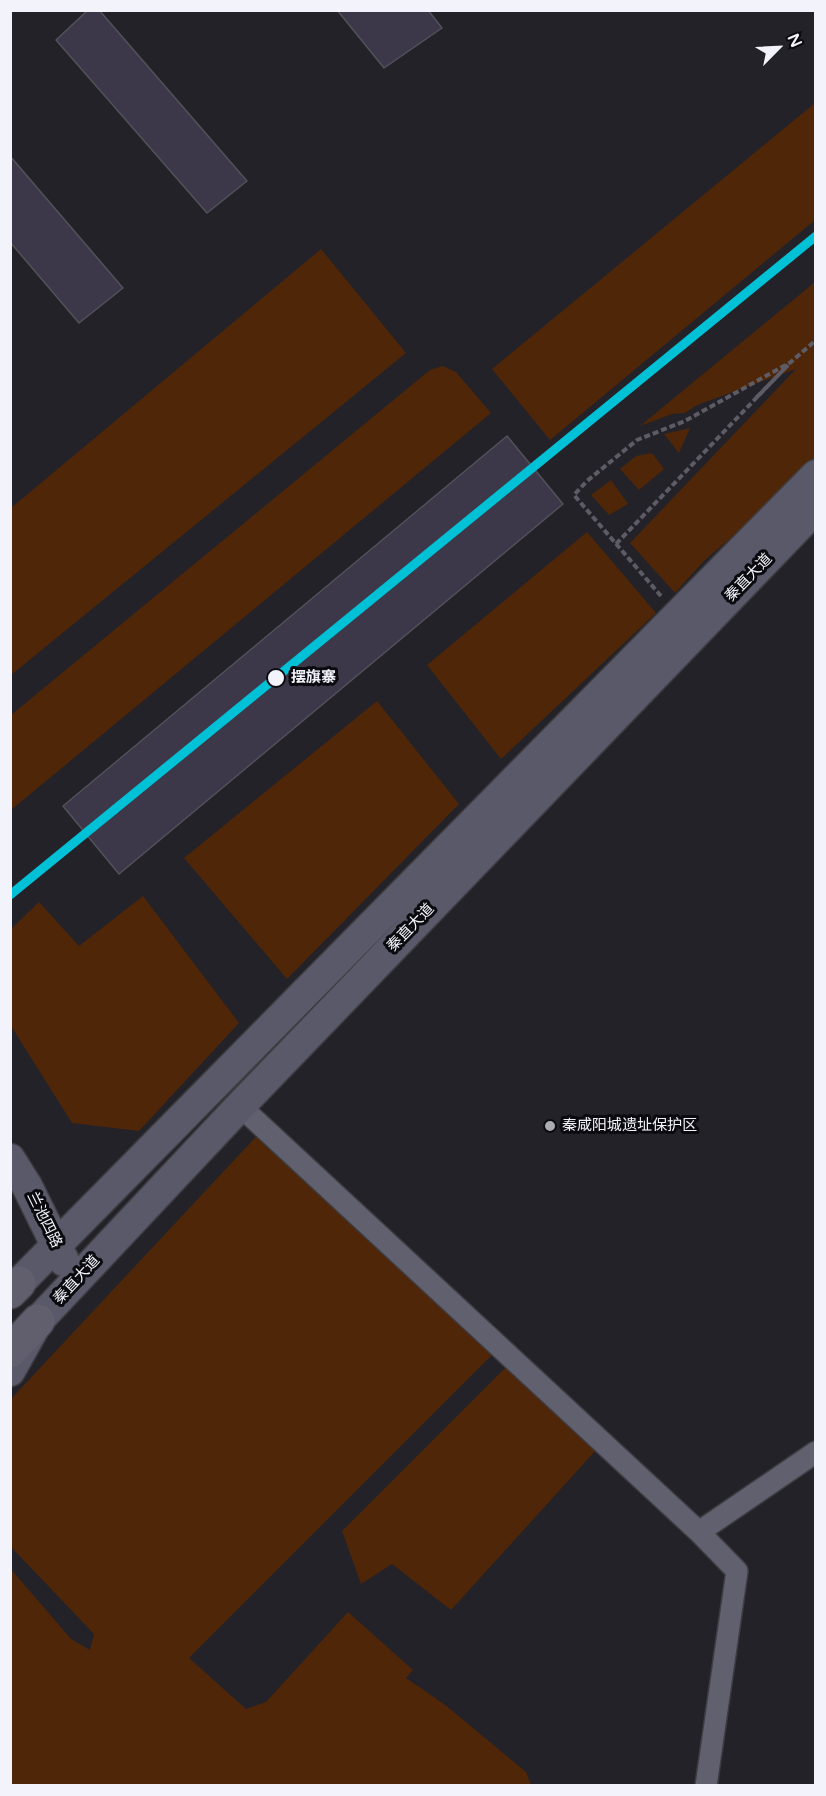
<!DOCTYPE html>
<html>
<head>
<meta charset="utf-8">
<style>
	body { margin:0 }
	#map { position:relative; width:826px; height:1796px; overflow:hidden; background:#232229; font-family:"Varela Round",sans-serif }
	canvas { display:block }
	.frame { position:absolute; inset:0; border:12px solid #f3f3fc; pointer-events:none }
	.north { position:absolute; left:748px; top:18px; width:60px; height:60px; -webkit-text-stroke:4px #0a0a0f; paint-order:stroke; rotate:66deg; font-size:16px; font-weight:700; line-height:24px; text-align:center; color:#f3f3fc }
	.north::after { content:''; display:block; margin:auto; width:21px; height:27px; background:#f3f3fc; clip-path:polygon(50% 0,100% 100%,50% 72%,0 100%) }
</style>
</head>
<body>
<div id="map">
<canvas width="826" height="1796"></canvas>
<div class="frame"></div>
<div class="north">N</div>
</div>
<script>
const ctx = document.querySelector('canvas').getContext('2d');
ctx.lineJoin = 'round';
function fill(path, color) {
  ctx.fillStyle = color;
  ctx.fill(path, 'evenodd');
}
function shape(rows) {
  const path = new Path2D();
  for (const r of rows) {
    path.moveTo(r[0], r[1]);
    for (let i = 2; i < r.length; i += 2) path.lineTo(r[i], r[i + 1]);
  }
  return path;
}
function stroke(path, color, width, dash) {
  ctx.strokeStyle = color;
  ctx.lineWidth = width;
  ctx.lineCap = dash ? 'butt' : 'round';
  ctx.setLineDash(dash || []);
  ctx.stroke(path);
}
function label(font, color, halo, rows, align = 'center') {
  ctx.font = font + ' "Varela Round","Noto Sans SC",sans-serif';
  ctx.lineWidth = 6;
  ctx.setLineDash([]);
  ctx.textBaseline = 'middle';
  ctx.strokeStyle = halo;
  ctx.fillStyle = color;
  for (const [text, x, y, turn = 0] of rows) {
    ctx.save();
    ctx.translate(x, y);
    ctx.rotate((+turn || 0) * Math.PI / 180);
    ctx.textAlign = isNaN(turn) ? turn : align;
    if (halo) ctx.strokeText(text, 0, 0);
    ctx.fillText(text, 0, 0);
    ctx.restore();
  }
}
fill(shape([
	[815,103,815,220,550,440,492,369],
	[321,249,406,353,11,675,11,508],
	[815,282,815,466,705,560,675,593,630,543,796,369,697,405,685,413,672,414,640,426],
	[443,366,456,372,491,413,11,810,11,715,430,370],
	[690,428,679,453,664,434],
	[652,453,664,469,639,490,620,469,636,456],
	[611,480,628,504,609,515,591,495],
	[587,532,656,613,501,759,427,665],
	[377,701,459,804,287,979,184,858],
	[143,896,239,1023,139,1131,72,1123,11,1026,11,929,39,902,79,946],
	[266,1126,504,1343,189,1658,246,1709,266,1702,348,1612,413,1670,406,1678,444,1704,526,1772,531,1785,11,1785,10,1568,71,1639,90,1650,94,1634,11,1547,11,1399],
	[512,1361,607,1438,451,1610,392,1564,361,1584,342,1531]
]), '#4f2608');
const building = shape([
	[88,10,99,10,247,181,207,213,56,40,88,10],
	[337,10,428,10,442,28,384,68,337,10],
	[10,156,123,288,79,323,10,242,10,156],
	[507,436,563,504,119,874,63,806,507,436]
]);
fill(building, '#3c384a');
stroke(building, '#525258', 1.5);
const street = shape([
	[240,1106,699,1532,816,1452],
	[699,1532,737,1571,706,1786]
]);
const secondary = shape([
	[10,1159,27,1186,64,1261],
	[10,1287,19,1283,816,475],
	[10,1371,38,1321,240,1106,816,508]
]);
const primary = shape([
	[10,1292,19,1283],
	[10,1351,38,1321]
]);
stroke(street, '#3d3c41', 24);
stroke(secondary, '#3d3c41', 33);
stroke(primary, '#3d3c41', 36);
stroke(shape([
	[756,398,788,365],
	[616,544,788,365],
	[661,596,574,495,587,481,637,440,685,421,791,362,816,340]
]), '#5d5c66', 4, [6, 3]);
stroke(street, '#61606f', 21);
stroke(secondary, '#5a5969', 30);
stroke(primary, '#615e6d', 33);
stroke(shape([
	[10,895,816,236]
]), '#00c1d5', 9);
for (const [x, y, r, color] of [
	[276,678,9,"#f3f3fc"],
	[550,1126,6,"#aaaab2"]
]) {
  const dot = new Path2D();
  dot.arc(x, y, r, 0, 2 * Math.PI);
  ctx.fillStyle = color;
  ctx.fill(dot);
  stroke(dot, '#0a0a0f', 2);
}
label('15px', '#f3f3fc', '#0a0a0f', [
	["秦直大道",749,578,-46],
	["秦直大道",411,928,-46],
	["兰池四路",44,1220,64],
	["秦直大道",77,1280,-47]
]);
label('bold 15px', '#f3f3fc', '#0a0a0f', [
	["摆旗寨",291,678]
], 'left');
label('15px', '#f3f3fc', '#0a0a0f', [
	["秦咸阳城遗址保护区",562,1126]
], 'left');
</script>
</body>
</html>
